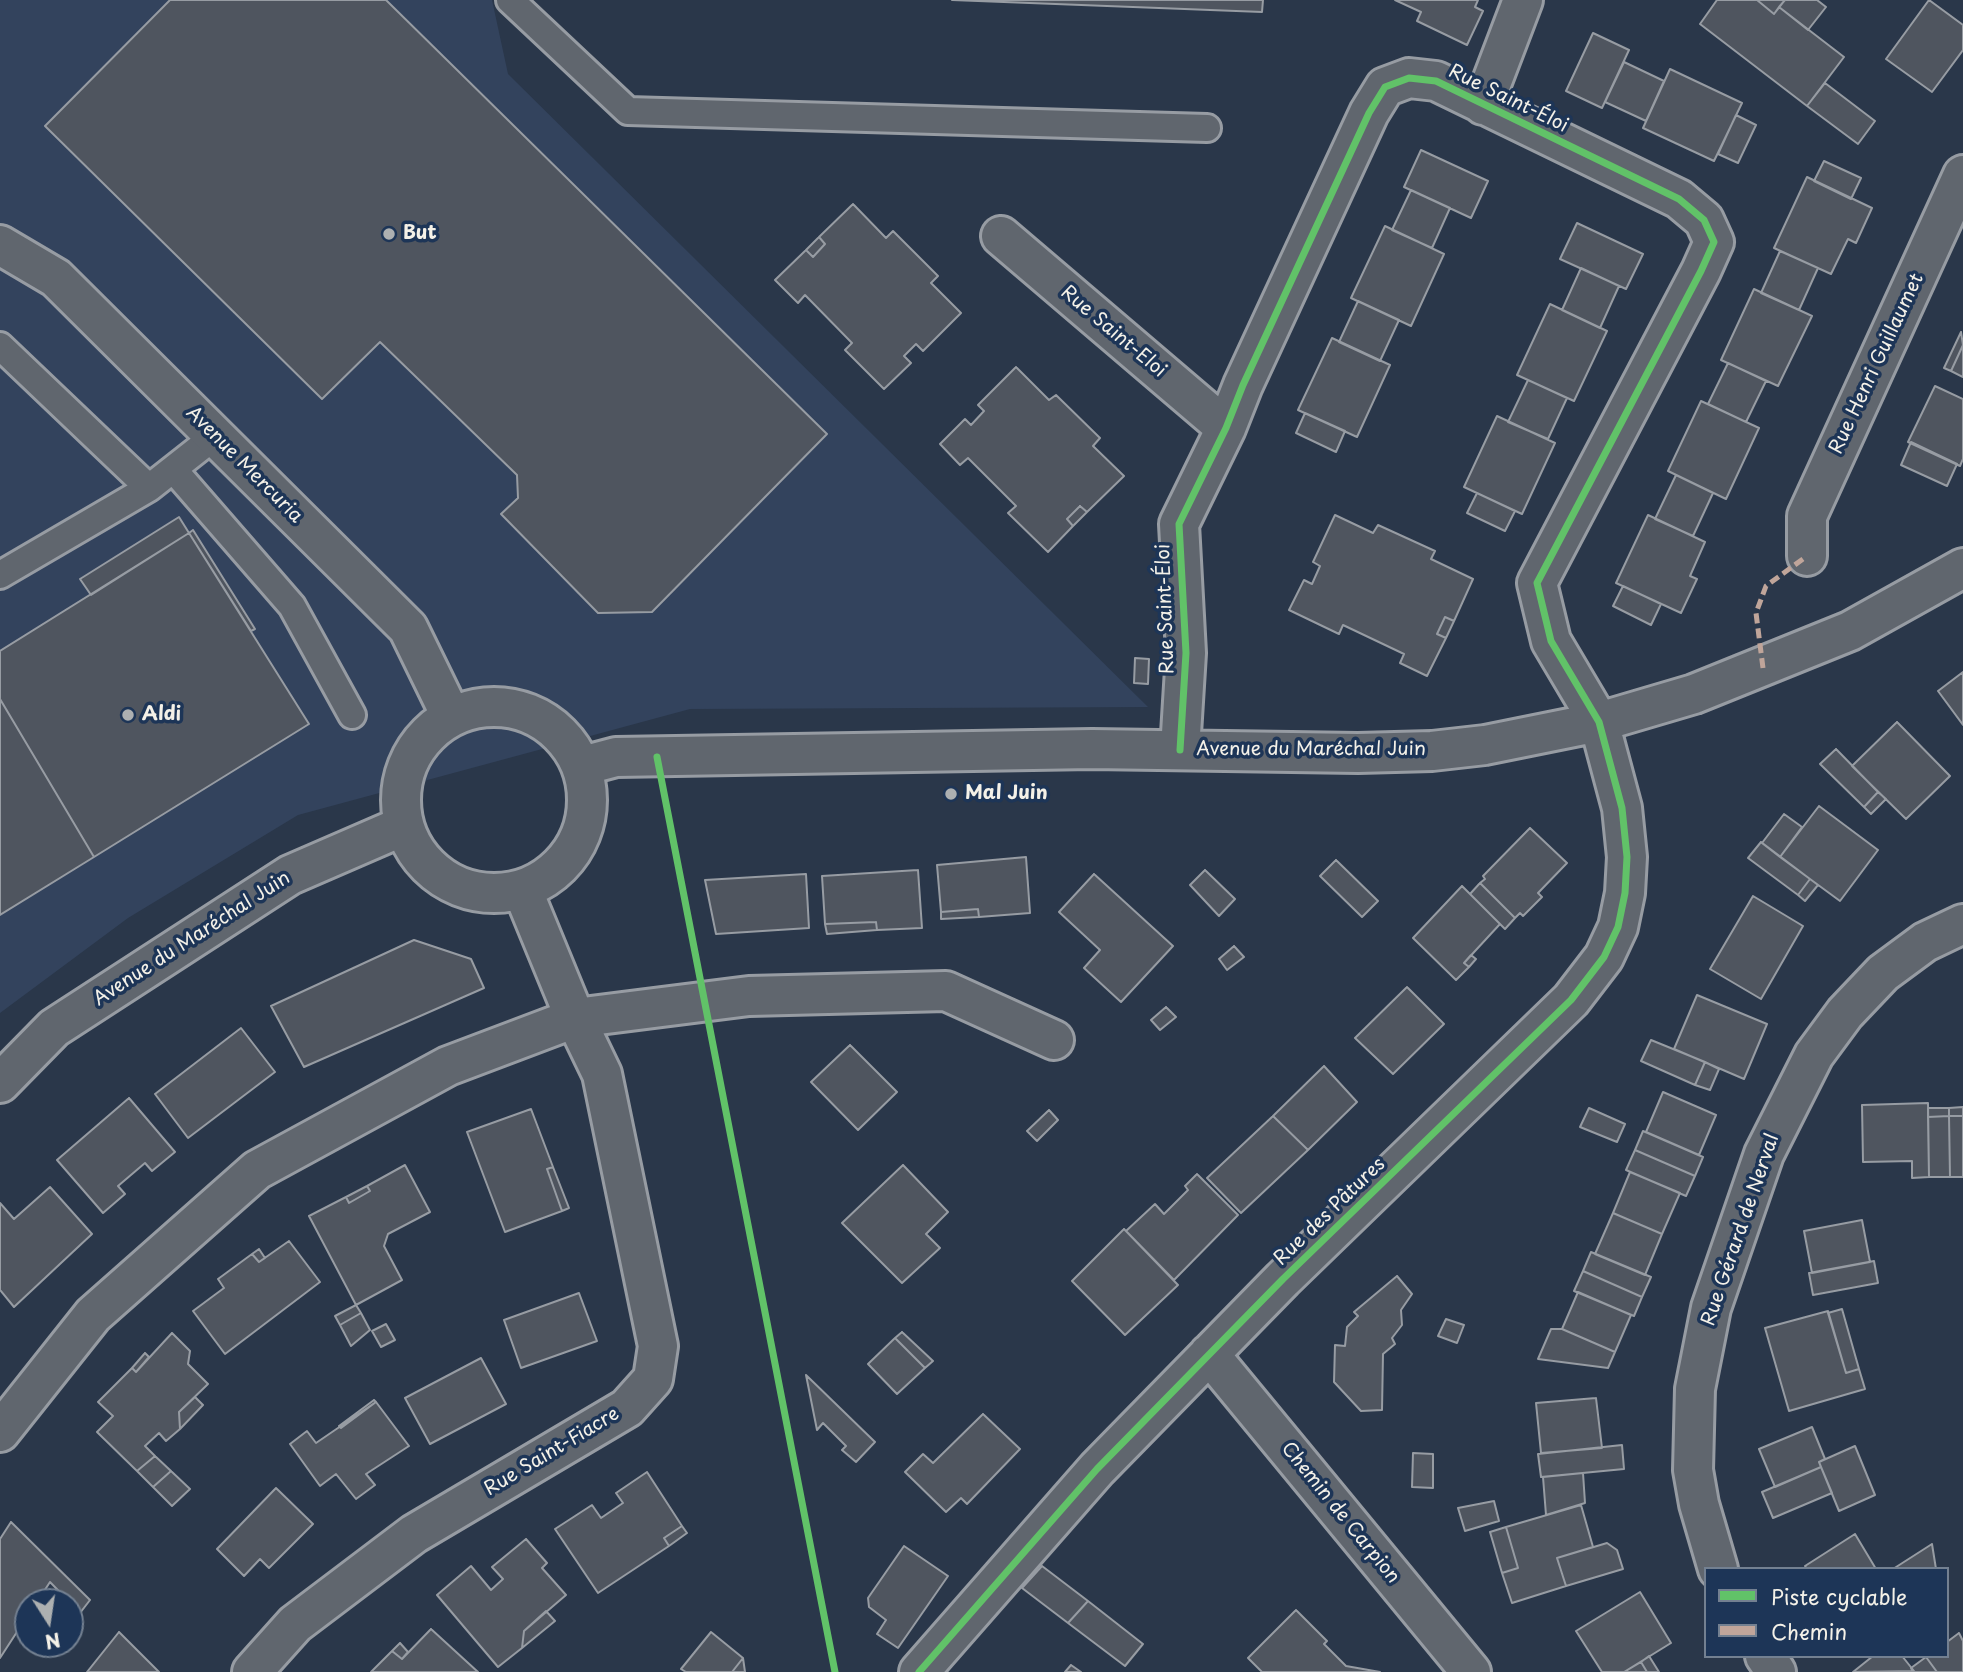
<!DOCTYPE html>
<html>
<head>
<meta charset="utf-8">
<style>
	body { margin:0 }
	#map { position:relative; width:1963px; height:1672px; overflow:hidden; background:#2a374a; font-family:"Playpen Sans",sans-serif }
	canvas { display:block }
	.legend { position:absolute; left:1704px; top:1567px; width:245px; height:91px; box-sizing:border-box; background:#1d3557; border:2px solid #738091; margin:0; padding:9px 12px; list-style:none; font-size:21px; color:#f4f1e8 }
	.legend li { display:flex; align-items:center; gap:14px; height:35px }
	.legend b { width:35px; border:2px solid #738091 }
	.north { position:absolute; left:14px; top:1588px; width:70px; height:70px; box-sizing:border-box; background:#1d3557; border:2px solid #738091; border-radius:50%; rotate:168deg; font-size:19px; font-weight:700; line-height:28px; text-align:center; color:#f4f1e8 }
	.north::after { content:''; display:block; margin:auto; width:24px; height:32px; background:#adb0b1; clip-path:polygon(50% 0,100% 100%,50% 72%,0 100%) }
</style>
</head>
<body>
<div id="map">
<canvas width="1963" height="1672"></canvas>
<ul class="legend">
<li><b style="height:9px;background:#61c268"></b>Piste cyclable</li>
<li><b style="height:9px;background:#c0a59a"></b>Chemin</li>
</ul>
<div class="north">N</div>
</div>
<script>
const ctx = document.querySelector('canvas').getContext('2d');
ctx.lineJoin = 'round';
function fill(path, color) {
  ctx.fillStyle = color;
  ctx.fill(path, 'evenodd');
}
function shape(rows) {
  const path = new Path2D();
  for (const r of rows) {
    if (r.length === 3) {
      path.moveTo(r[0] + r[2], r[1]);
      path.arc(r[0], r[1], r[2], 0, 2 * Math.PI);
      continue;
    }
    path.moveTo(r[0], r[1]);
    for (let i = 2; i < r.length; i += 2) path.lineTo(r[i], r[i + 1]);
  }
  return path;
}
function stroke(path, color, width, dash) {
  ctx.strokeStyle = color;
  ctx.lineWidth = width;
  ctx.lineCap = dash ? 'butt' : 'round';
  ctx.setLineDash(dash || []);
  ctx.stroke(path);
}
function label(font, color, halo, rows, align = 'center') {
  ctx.font = font + ' "Playpen Sans",sans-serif';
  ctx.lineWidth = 7;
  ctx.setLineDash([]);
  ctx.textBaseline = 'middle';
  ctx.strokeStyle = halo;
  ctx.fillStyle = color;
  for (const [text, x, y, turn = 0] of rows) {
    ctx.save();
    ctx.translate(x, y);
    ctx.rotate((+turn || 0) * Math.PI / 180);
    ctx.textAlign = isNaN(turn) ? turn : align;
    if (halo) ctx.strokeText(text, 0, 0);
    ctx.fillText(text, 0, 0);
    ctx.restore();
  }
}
fill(shape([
	[0,0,492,0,508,74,1148,707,690,709,298,815,128,918,0,1013]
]), '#33435d');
const building = shape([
	[170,0,386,0,827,434,652,612,598,613,501,514,518,498,517,475,380,342,322,399,45,126,170,0],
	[952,0,1263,0,1262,12,952,0],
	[1395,0,1478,0,1475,7,1483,11,1467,45,1417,21,1421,12,1395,0],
	[1717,0,1757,0,1774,14,1779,7,1844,57,1807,106,1700,24,1717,0],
	[1757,0,1785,0,1774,14,1757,0],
	[1785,0,1817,0,1826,7,1808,30,1779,7,1785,0],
	[1929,0,1963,25,1963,50,1932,92,1886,59,1929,0],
	[1593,33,1629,50,1602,108,1566,91,1593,33],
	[1624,62,1664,81,1646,121,1605,102,1624,62],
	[1670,69,1742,103,1714,161,1643,128,1670,69],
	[1825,83,1875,121,1858,144,1807,106,1825,83],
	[1736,115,1756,125,1738,163,1718,154,1736,115],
	[1421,150,1488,181,1471,218,1404,187,1421,150],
	[1824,161,1861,178,1851,199,1814,181,1824,161],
	[1807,177,1872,208,1856,243,1848,239,1831,274,1774,248,1807,177],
	[1411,190,1450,208,1432,248,1392,230,1411,190],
	[853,204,886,238,893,231,938,276,931,283,961,313,923,351,916,344,904,356,911,363,884,389,845,350,852,343,805,295,798,303,775,280,806,250,813,257,825,244,819,237,853,204],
	[1577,223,1643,254,1626,289,1560,259,1577,223],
	[1385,226,1444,254,1411,326,1351,298,1385,226],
	[819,237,825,244,813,257,806,250,819,237],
	[1780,251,1818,268,1799,310,1761,293,1780,251],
	[1581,268,1619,286,1600,328,1562,310,1581,268],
	[1754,289,1812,316,1778,386,1721,360,1754,289],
	[1358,301,1399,320,1380,361,1339,342,1358,301],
	[1550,304,1607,331,1574,401,1517,375,1550,304],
	[1961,332,1963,345,1951,371,1944,368,1961,332],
	[1332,338,1390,365,1357,437,1298,410,1332,338],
	[1963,345,1963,377,1951,371,1963,345],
	[1728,363,1766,381,1746,422,1708,404,1728,363],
	[1016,367,1049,400,1056,395,1100,438,1093,446,1124,476,1087,512,1080,506,1067,519,1073,526,1048,552,1008,513,1016,506,968,458,960,465,940,444,965,419,971,425,984,411,978,405,1016,367],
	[1528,380,1567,398,1548,439,1508,422,1528,380],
	[1935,386,1963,399,1963,459,1960,466,1908,442,1935,386],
	[1701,401,1759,428,1726,499,1668,471,1701,401],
	[1305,413,1345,431,1336,452,1296,433,1305,413],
	[1497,416,1555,443,1522,514,1464,487,1497,416],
	[1911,442,1957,464,1947,486,1901,465,1911,442],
	[1676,475,1713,493,1693,536,1655,519,1676,475],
	[1477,493,1515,511,1505,531,1467,513,1477,493],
	[1080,506,1087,512,1073,526,1067,519,1080,506],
	[1335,515,1373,533,1378,525,1435,551,1431,559,1473,579,1454,621,1445,617,1437,634,1446,638,1427,676,1400,663,1404,654,1343,625,1339,634,1289,610,1304,580,1312,584,1320,566,1313,562,1335,515],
	[1648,515,1705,542,1690,576,1697,579,1681,613,1616,583,1648,515],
	[179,517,189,533,91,595,80,579,179,517],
	[193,530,255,629,251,631,189,533,193,530],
	[189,533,309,724,94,857,0,699,0,651,189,533],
	[1623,586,1661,604,1651,625,1613,606,1623,586],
	[1445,617,1454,621,1446,638,1437,634,1445,617],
	[1135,658,1149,659,1148,684,1134,683,1135,658],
	[1963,672,1963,725,1938,691,1963,672],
	[0,699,94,857,0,915,0,699],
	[1897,722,1950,776,1906,819,1852,766,1897,722],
	[1836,749,1878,792,1864,807,1820,764,1836,749],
	[1878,792,1886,799,1871,814,1864,807,1878,792],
	[1819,806,1878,850,1840,901,1780,857,1819,806],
	[1784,814,1802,827,1780,857,1762,843,1784,814],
	[1530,828,1567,863,1538,893,1542,897,1523,916,1520,913,1515,918,1480,883,1485,879,1483,876,1530,828],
	[1761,842,1810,879,1798,895,1748,858,1761,842],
	[1026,857,1030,913,979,917,978,909,941,912,937,865,1026,857],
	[1336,860,1378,901,1362,917,1320,876,1336,860],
	[918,870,922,928,877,930,876,922,825,924,822,876,918,870],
	[1205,870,1235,899,1219,916,1190,885,1205,870],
	[806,874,809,928,716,934,705,880,806,874],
	[1094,874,1173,946,1121,1002,1084,968,1100,950,1059,912,1094,874],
	[1810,879,1818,885,1805,901,1798,895,1810,879],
	[1480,883,1515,918,1505,929,1470,894,1480,883],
	[1462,886,1500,924,1464,963,1469,967,1456,980,1413,938,1462,886],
	[1753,896,1803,926,1761,999,1710,969,1753,896],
	[978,909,979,917,941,919,941,912,978,909],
	[876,922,877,930,827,934,825,924,876,922],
	[414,940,471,959,484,988,304,1067,271,1006,414,940],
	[1234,946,1244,957,1227,970,1219,959,1234,946],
	[1471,955,1476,959,1469,967,1464,963,1471,955],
	[1407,987,1444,1024,1393,1074,1355,1038,1407,987],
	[1697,995,1767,1024,1744,1079,1674,1049,1697,995],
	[1166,1007,1176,1017,1160,1030,1151,1020,1166,1007],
	[241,1028,275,1072,188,1138,155,1094,241,1028],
	[1651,1040,1705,1062,1695,1085,1641,1061,1651,1040],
	[850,1045,897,1092,858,1130,811,1082,850,1045],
	[1705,1062,1719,1069,1710,1090,1695,1085,1705,1062],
	[1324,1066,1357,1102,1308,1150,1273,1116,1324,1066],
	[1663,1092,1716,1115,1699,1155,1646,1132,1663,1092],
	[129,1098,175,1152,152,1171,145,1163,118,1186,125,1194,103,1213,57,1160,129,1098],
	[1928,1103,1929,1177,1912,1178,1912,1161,1863,1162,1862,1105,1928,1103],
	[1963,1107,1963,1116,1949,1116,1949,1108,1963,1107],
	[1589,1108,1625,1124,1617,1142,1580,1127,1589,1108],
	[1928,1108,1949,1108,1949,1116,1928,1117,1928,1108],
	[531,1109,553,1167,547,1169,562,1211,505,1232,467,1132,531,1109],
	[1049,1110,1058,1120,1037,1141,1027,1131,1049,1110],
	[1273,1116,1308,1150,1241,1213,1207,1178,1273,1116],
	[1949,1116,1950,1177,1929,1177,1928,1117,1949,1116],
	[1949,1116,1963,1116,1963,1177,1950,1177,1949,1116],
	[1643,1131,1703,1157,1695,1176,1635,1150,1643,1131],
	[1635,1150,1695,1176,1686,1196,1626,1170,1635,1150],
	[405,1165,430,1212,388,1234,384,1246,402,1280,356,1305,309,1216,346,1197,349,1203,370,1191,367,1186,405,1165],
	[903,1165,948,1212,926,1234,940,1248,902,1283,842,1223,903,1165],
	[553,1167,569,1208,562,1211,547,1169,553,1167],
	[1630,1172,1680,1193,1662,1234,1613,1213,1630,1172],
	[1197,1174,1238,1215,1174,1280,1126,1231,1155,1204,1164,1214,1188,1190,1185,1186,1197,1174],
	[367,1186,370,1191,349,1203,346,1197,367,1186],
	[50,1187,92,1234,14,1307,0,1290,0,1203,14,1219,50,1187],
	[1613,1213,1662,1234,1645,1275,1595,1254,1613,1213],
	[1862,1220,1870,1262,1812,1273,1804,1231,1862,1220],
	[1124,1229,1178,1285,1125,1335,1072,1281,1124,1229],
	[289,1241,320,1282,225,1354,193,1311,224,1288,218,1279,252,1254,259,1262,289,1241],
	[259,1249,265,1258,259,1262,252,1254,259,1249],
	[1591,1252,1651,1277,1642,1297,1583,1271,1591,1252],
	[1874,1261,1878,1283,1813,1295,1809,1273,1874,1261],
	[1583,1271,1642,1297,1634,1316,1574,1291,1583,1271],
	[1397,1276,1412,1294,1401,1310,1402,1325,1392,1338,1395,1344,1383,1354,1382,1410,1361,1411,1334,1382,1335,1345,1345,1346,1347,1327,1358,1316,1354,1312,1397,1276],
	[1578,1292,1631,1315,1615,1352,1562,1329,1578,1292],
	[579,1293,597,1341,521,1368,504,1320,579,1293],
	[356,1305,361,1313,340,1325,335,1316,356,1305],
	[1842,1309,1859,1369,1846,1373,1828,1313,1842,1309],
	[1828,1311,1846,1373,1859,1369,1865,1389,1789,1411,1765,1328,1828,1311],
	[361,1313,370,1330,351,1346,340,1325,361,1313],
	[1446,1319,1464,1325,1457,1343,1438,1336,1446,1319],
	[386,1324,395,1340,381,1347,372,1331,386,1324],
	[1551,1329,1562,1329,1615,1352,1608,1368,1538,1359,1551,1329],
	[902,1332,933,1361,925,1368,895,1338,902,1332],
	[172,1333,190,1351,188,1364,208,1384,179,1412,180,1429,166,1441,159,1433,145,1446,155,1456,137,1471,97,1432,113,1416,98,1402,132,1368,136,1372,172,1333],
	[895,1338,925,1368,897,1394,868,1364,895,1338],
	[145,1353,149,1357,136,1372,132,1368,145,1353],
	[481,1358,506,1404,430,1444,405,1398,481,1358],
	[806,1375,875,1442,856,1462,842,1450,846,1446,823,1423,817,1430,806,1375],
	[195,1397,203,1405,180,1429,179,1412,195,1397],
	[1596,1398,1602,1448,1541,1453,1536,1403,1596,1398],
	[374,1400,376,1402,341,1428,339,1426,374,1400],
	[376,1402,409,1446,366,1474,375,1485,356,1499,336,1474,320,1486,290,1444,307,1431,316,1443,376,1402],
	[983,1414,1020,1449,967,1504,961,1498,946,1512,905,1472,923,1454,933,1463,983,1414],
	[1812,1427,1825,1459,1819,1462,1821,1467,1775,1487,1759,1449,1812,1427],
	[1622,1445,1624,1469,1541,1477,1538,1454,1622,1445],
	[1855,1446,1875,1495,1839,1511,1819,1462,1855,1446],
	[1413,1453,1433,1454,1433,1488,1412,1487,1413,1453],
	[155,1456,171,1471,153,1487,137,1471,155,1456],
	[1821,1467,1832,1493,1773,1518,1762,1492,1821,1467],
	[171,1471,190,1489,172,1506,153,1487,171,1471],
	[647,1472,682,1526,664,1538,669,1546,598,1593,555,1529,592,1505,601,1518,623,1503,616,1493,647,1472],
	[1583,1473,1585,1503,1546,1515,1543,1477,1583,1473],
	[276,1488,313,1524,269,1568,260,1559,244,1576,217,1549,276,1488],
	[1494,1501,1499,1521,1465,1531,1458,1508,1494,1501],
	[1581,1505,1593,1547,1557,1558,1566,1586,1512,1603,1502,1573,1518,1568,1506,1527,1581,1505],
	[11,1522,90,1600,80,1613,50,1582,37,1602,28,1602,28,1615,0,1658,0,1539,11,1522],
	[682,1526,687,1533,669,1546,664,1538,682,1526],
	[1506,1527,1518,1568,1502,1573,1490,1532,1506,1527],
	[1855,1534,1876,1569,1807,1569,1805,1566,1855,1534],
	[526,1539,547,1563,542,1568,566,1595,524,1631,522,1648,498,1667,437,1595,471,1566,491,1590,503,1579,492,1567,526,1539],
	[1607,1543,1617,1550,1623,1569,1566,1586,1557,1558,1607,1543],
	[1932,1544,1936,1569,1893,1569,1932,1544],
	[904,1546,948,1576,898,1648,877,1634,886,1620,869,1607,868,1598,904,1546],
	[1042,1566,1088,1601,1068,1623,1022,1588,1042,1566],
	[1640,1592,1671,1643,1624,1672,1602,1672,1576,1631,1640,1592],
	[1088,1601,1143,1644,1125,1666,1068,1623,1088,1601],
	[1296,1610,1327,1641,1324,1644,1346,1666,1380,1672,1262,1672,1248,1658,1296,1610],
	[546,1611,555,1621,522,1648,524,1631,546,1611],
	[431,1629,478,1672,371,1672,392,1651,402,1659,431,1629],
	[119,1632,159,1672,87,1672,119,1632],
	[711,1632,743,1658,732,1672,686,1672,681,1669,711,1632],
	[1959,1633,1963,1641,1963,1672,1937,1672,1926,1657,1947,1656,1947,1642,1959,1633],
	[400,1643,408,1652,402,1659,392,1651,400,1643],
	[1649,1656,1659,1672,1647,1672,1641,1662,1649,1656],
	[1873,1656,1902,1656,1914,1671,1853,1672,1873,1656],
	[1926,1657,1937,1672,1913,1672,1911,1668,1926,1657],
	[743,1658,745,1672,732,1672,743,1658],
	[1641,1662,1647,1672,1624,1672,1641,1662],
	[1071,1665,1081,1672,1065,1672,1071,1665]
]);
fill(building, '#4f555f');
stroke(building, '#979ca3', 2);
const lane = shape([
	[510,0,628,111,1207,128],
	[0,346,149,488,215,436],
	[173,469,292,606,352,715],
	[0,575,149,488]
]);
const street = shape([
	[1483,105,1523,0],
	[1001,236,1226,428],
	[0,245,56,278,408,628,451,716],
	[1807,556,1807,516,1963,175],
	[494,800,93],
	[582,766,616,757,1092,749,1358,753,1432,751,1485,745,1599,722,1694,694,1850,631,1963,568],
	[0,1083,54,1028,290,875,403,826],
	[1209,1354,1471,1672],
	[0,1432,93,1315,257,1170,448,1066,575,1018,749,996,946,991,1054,1040],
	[1718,1569,1699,1504,1693,1470,1695,1389,1711,1308,1764,1154,1814,1055,1845,1013,1883,973,1925,942,1963,924],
	[1765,1656,1776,1672],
	[252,1672,295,1624,414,1534,627,1408,653,1379,658,1346,602,1074,575,1018,522,889],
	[919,1672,1097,1469,1283,1279,1571,1000,1604,957,1618,927,1625,893,1627,857,1622,808,1599,722,1551,641,1537,583,1701,271,1714,242,1704,220,1679,199,1436,81,1409,78,1385,87,1369,113,1243,385,1226,428,1179,524,1186,653,1180,750]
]);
stroke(lane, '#979ca3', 32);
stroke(street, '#979ca3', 44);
stroke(lane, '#60666e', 26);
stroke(street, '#60666e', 38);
stroke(shape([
	[1763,668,1756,613,1766,586,1807,556]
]), '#c0a59a', 5, [10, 5]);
stroke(shape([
	[657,757,835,1672],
	[919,1672,1097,1469,1283,1279,1571,1000,1604,957,1618,927,1625,893,1627,857,1622,808,1599,722,1551,641,1537,583,1701,271,1714,242,1704,220,1679,199,1436,81,1409,78,1385,87,1369,113,1243,385,1226,428,1179,524,1186,653,1180,750]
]), '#61c268', 7);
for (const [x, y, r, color] of [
	[389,234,7,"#adb0b1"],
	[128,715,7,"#adb0b1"],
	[951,794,7,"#adb0b1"]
]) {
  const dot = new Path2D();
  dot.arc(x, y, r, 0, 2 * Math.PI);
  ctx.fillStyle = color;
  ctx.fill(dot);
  stroke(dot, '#1d3557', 2.5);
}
label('19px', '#f4f1e8', '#1d3557', [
	["Rue Saint-Éloi",1508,99,26],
	["Rue Saint-Eloi",1113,332,40],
	["Rue Henri Guillaumet",1877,364,-65],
	["Avenue Mercuria",244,465,45],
	["Rue Saint-Éloi",1166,609,-92],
	["Avenue du Maréchal Juin",1311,750],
	["Avenue du Maréchal Juin",192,939,-33],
	["Rue des Pâtures",1330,1212,-44],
	["Rue Gérard de Nerval",1741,1230,-71],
	["Rue Saint-Fiacre",552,1452,-31],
	["Chemin de Carpion",1340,1513,51]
]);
label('bold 19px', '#f4f1e8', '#1d3557', [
	["But",403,234],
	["Aldi",142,715],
	["Mal Juin",965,794]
], 'left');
</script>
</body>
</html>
